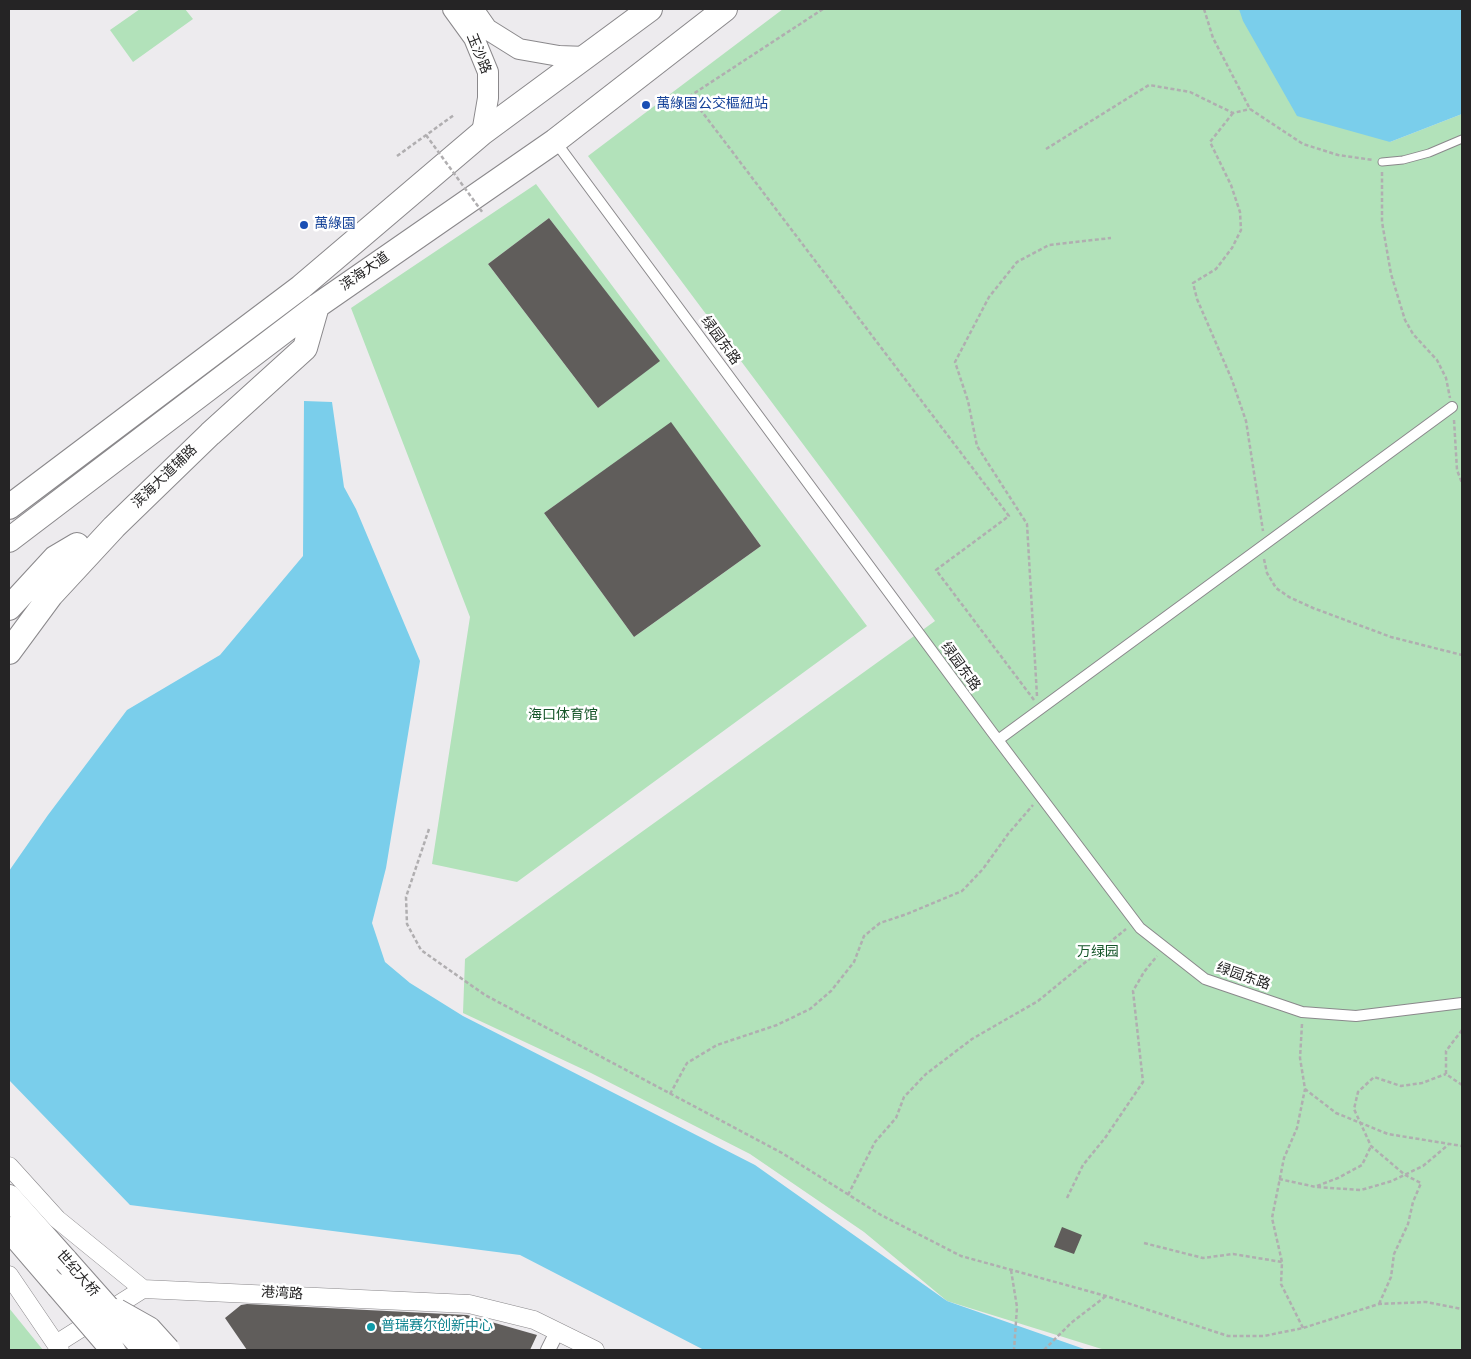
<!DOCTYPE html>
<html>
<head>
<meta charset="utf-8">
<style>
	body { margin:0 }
	#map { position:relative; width:1471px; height:1359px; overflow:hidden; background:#edebee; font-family:"Nunito Sans",sans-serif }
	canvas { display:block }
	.frame { position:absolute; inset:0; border:10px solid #252425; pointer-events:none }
</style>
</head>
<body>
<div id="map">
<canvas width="1471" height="1359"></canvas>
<div class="frame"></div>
</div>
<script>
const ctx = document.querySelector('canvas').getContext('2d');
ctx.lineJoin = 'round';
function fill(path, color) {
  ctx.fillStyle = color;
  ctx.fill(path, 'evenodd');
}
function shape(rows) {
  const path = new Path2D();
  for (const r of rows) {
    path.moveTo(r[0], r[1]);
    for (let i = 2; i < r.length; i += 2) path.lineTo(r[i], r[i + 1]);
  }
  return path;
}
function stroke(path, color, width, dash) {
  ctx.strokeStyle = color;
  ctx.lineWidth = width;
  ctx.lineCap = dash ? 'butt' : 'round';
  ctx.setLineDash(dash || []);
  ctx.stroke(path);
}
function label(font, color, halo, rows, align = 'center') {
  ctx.font = font + ' "Nunito Sans","Noto Sans SC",sans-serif';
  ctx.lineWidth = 5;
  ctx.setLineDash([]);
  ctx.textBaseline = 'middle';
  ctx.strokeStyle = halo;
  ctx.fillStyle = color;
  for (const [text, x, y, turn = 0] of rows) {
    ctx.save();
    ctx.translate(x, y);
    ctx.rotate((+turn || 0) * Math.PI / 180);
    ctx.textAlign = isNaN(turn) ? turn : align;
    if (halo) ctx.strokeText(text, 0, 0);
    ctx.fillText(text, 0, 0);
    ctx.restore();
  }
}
fill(shape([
	[140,9,185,9,193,19,133,62,110,30],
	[783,9,1242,9,1390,142,1462,114,1462,1350,1105,1350,947,1301,864,1232,750,1154,591,1073,463,1013,465,959,935,621,588,156],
	[536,184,867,626,517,882,432,864,470,617,351,308],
	[549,218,659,361,598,408,488,264],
	[671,423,761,546,634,637,544,513],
	[9,1308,43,1350,9,1350]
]), '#b2e2ba');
fill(shape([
	[1239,9,1462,9,1462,114,1390,142,1297,116,1243,21],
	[304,401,332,402,344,487,356,509,420,661,386,868,372,923,385,962,410,983,463,1016,755,1165,947,1301,1087,1350,704,1350,520,1255,130,1205,9,1080,9,871,48,815,127,710,220,655,303,556]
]), '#7aceeb');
fill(shape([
	[549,218,660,361,598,408,488,264],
	[671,422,761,546,634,637,544,513],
	[1062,1227,1082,1235,1074,1254,1054,1247],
	[247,1304,467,1315,537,1335,530,1350,247,1350,225,1318,241,1305]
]), '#605d5b');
const service = shape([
	[1382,162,1403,160,1429,153,1462,139]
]);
const pedestrian = shape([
	[555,141,992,732,1140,928,1205,979,1302,1012,1356,1016,1462,1003],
	[998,740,1452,407]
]);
const minor = shape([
	[548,1350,557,1332]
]);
const tertiary = shape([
	[9,1166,57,1219,143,1289,469,1304,534,1320,595,1350],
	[9,1275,60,1350],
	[56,1344,143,1289]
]);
const secondary = shape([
	[453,9,474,38,488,72,488,98,482,133],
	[473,9,487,29,519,49,559,56,586,57]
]);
const trunk = shape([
	[9,507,301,287,482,133,650,9],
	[9,540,317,306,555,141,725,9],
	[9,608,55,558,77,545],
	[9,652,51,595,114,527,210,434,305,348,317,306],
	[9,1197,66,1261],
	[9,1229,58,1286]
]);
stroke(service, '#8a888b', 9);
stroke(pedestrian, '#8a888b', 12);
stroke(minor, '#8a888b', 16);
stroke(tertiary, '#8a888b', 19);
stroke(secondary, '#8a888b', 22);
stroke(trunk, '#8a888b', 26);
stroke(shape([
	[823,9,690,96,1009,516,936,570,1034,700],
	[1204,9,1213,38,1250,109,1303,144,1338,155,1373,160],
	[1233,113,1210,142,1231,185,1240,212,1241,230,1232,248,1216,269,1193,283,1197,299,1232,380,1246,421,1263,531],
	[1046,149,1149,85,1190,92,1233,113,1250,109],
	[397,156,454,115],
	[1382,172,1382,222,1391,274,1405,320,1413,334,1437,360,1446,378,1450,398],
	[1454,420,1457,470,1462,483],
	[1264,559,1267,573,1276,588,1289,597,1313,608,1391,637,1462,655],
	[1037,696,1027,524,977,446,968,401,955,362,989,297,1017,262,1049,245,1111,238],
	[429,829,406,897,407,924,421,950,485,995,782,1153,881,1215,961,1256,1106,1296,1228,1336,1264,1336,1303,1328,1379,1304,1426,1302,1462,1309],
	[1302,1024,1300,1058,1305,1089,1336,1113,1388,1134,1462,1146],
	[1462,1030,1446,1051,1446,1074,1462,1085],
	[670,1094,687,1063,717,1045,777,1025,810,1009,831,991,854,962,864,936,880,923,907,914,962,891,983,869,1008,834,1033,805],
	[1279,1179,1316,1187,1361,1190,1392,1181,1423,1166,1448,1145],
	[1317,1186,1338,1178,1362,1165,1371,1146],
	[848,1195,875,1142,896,1118,904,1097,926,1074,972,1039,1038,1001,1126,929],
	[1067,1198,1083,1165,1105,1138,1143,1082,1133,991,1144,972,1157,956],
	[1144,1243,1203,1258,1233,1254,1282,1262],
	[1011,1270,1017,1307,1014,1350],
	[1379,1304,1391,1277,1394,1254,1408,1224,1413,1202,1421,1183,1405,1175,1371,1146,1354,1109,1358,1092,1374,1077,1401,1086,1422,1083,1446,1074],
	[1303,1328,1281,1284,1282,1262,1272,1218,1284,1158,1297,1128,1305,1089],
	[1044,1350,1071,1323,1106,1296]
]), '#b0aeb0', 2.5, [4, 2.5]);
stroke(service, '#fff', 7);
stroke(pedestrian, '#fff', 10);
stroke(minor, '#fff', 14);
stroke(tertiary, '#fff', 18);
stroke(secondary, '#fff', 20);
stroke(trunk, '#fff', 24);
const trunkBridge = shape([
	[66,1261,145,1350],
	[58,1286,113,1350],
	[117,1311,149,1329,168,1350]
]);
stroke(trunkBridge, '#8a888b', 26, []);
stroke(shape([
	[426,135,483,213]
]), '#b0aeb0', 2.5, [4, 2.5]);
stroke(trunkBridge, '#fff', 24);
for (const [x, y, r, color] of [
	[646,105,5,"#1a4fb4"],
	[304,225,5,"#1a4fb4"],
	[371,1327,5,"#0f9aa8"]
]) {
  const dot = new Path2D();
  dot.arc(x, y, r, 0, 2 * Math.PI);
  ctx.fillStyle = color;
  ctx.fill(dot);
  stroke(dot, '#fff', 2);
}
label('14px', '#252425', '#fff', [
	["玉沙路",478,54,68],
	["滨海大道",365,272,-35],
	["绿园东路",720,341,54],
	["滨海大道辅路",165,477,-44],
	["绿园东路",960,667,54],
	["绿园东路",1243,977,19],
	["世纪大桥",77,1274,49],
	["港湾路",282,1294,3]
]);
label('14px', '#164399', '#fff', [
	["萬綠園公交樞紐站",656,105],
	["萬綠園",314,225]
], 'left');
label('14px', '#16562a', '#fff', [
	["海口体育馆",563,716],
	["万绿园",1098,953]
]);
label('14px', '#0d838f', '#fff', [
	["普瑞赛尔创新中心",381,1327]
], 'left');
</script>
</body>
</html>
